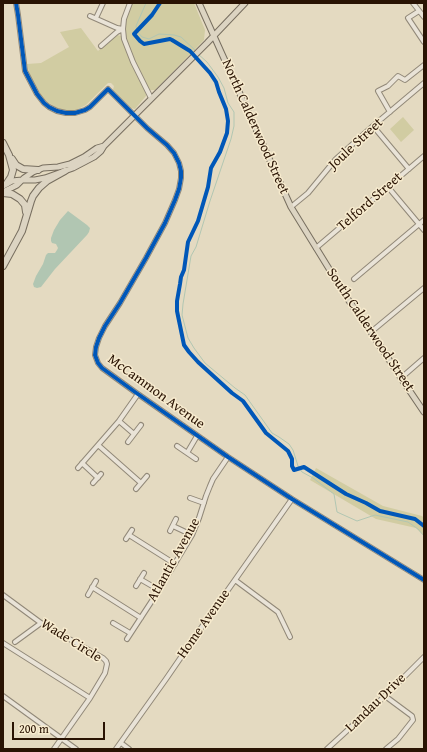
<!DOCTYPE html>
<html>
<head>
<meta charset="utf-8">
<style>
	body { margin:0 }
	#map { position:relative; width:427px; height:752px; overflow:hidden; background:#e4dac1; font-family:"Gentium Book Plus",serif }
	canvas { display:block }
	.frame { position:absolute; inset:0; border:4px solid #291303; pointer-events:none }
	.scale { position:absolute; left:12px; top:722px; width:93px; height:18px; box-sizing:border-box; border:2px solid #291303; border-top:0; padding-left:5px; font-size:12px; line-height:14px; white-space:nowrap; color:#291303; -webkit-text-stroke:3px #f7ebce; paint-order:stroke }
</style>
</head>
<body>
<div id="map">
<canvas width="427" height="752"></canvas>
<div class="frame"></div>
<div class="scale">200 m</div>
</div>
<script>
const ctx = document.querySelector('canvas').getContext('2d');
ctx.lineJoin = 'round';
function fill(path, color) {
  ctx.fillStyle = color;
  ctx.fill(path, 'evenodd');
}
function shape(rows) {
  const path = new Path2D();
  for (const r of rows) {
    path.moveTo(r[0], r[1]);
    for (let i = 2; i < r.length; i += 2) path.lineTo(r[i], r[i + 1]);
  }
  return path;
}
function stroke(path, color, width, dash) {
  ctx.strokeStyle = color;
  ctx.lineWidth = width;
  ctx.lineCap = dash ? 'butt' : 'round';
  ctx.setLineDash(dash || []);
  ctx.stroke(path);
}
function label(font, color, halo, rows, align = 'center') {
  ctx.font = font + ' "Gentium Book Plus",serif';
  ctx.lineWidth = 3;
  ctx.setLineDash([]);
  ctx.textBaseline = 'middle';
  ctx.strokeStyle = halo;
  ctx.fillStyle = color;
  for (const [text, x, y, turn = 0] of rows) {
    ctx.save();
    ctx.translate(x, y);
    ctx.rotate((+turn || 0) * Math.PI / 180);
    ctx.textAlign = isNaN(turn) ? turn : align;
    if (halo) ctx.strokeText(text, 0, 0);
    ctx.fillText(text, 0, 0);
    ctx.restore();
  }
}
fill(shape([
	[130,3,194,3,205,30,204,40,155,90,150,90,148,88,132,58,124,37,123,26],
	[81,28,98,51,115,35,118,35,121,36,146,94,146,96,135,109,131,108,113,90,114,86,111,83,108,83,86,105,76,110,67,111,57,108,46,101,41,95,30,76,27,64,41,63,69,47,60,32],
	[403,117,414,130,401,142,390,129],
	[316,468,383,506,422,516,424,518,424,536,416,528,376,519,310,480]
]), '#d1cca2');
fill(shape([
	[68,211,87,225,90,228,89,232,87,235,55,269,41,287,37,288,34,287,33,284,36,276,43,264,46,255,48,253,55,253,57,250,58,248,56,244,52,243,51,241,51,238,54,230,60,220]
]), '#b1c6b2');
stroke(shape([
	[146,3,136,26,137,31,142,37,149,39,159,34,174,35,181,37,196,51],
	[198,54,207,62,218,77,224,88,228,103,234,112,234,126,231,139,210,201,196,247,191,256,183,304,182,315,188,338,194,348,205,363,235,388,245,395,272,433,279,437,289,444,293,450,298,466,302,472,313,478,334,494,337,512,357,521,375,515,408,522,418,529,424,536]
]), '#b1c6b2', 1);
const minor = shape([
	[16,3,18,15,25,71,37,94,44,103,49,107,57,111,66,113,75,113,85,110,90,107,108,89,147,128,167,145,174,153,179,163,181,171,181,178,179,189,175,200,165,223,146,258,120,303,105,326,99,338,96,347,95,355,98,363,102,368,135,392,228,457,292,499,424,580],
	[130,3,124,19,123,29,124,39,133,62,151,98],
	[413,3,424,17],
	[419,11,408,18,424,42],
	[90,16,117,28,123,29],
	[96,18,103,3],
	[101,46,117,32,121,30],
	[390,112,378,91,388,86,398,76,405,80,424,65],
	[373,126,409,169],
	[388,187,424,230],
	[291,207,308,193,336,159,373,126,424,83],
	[316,248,424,156],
	[354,279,424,220],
	[371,332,424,288],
	[401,378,424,358],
	[119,421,134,434],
	[128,442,141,425],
	[98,445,141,483],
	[177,446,196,459],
	[187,453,197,436],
	[82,463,98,478],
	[78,468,119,421,138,394],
	[93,483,101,474],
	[136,489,147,476],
	[190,498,204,503],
	[173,526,192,535],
	[170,531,176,519],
	[129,535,175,564],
	[126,539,132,530],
	[140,579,159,590],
	[235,580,278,612,290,637],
	[136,586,144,573],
	[92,587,141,618],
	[3,595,41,623,103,658,106,661,107,664,105,673,90,698,54,749],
	[88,595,96,581],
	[113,623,130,633],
	[127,639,159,590,192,535,199,518,206,496,210,486,213,479,228,457],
	[15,642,41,623],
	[3,643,90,698],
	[3,696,76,749],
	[385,696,412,716,413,720,398,739,386,749],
	[121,743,129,749],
	[116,749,166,679,199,631,292,499],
	[327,749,385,696,424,657]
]);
const major = shape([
	[199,3,291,207,347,298,371,332,401,378,424,412],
	[3,186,12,181,22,180,35,180,45,178,73,168,94,157,101,151,104,146,207,43,245,3],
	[3,192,17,185,24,178,33,172,43,168,58,167,70,164,84,157,97,148,104,146]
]);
const highway = shape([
	[3,143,9,155,13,170,11,177,7,183],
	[12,159,16,165,23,169,38,170],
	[3,193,12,194,20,199,25,205,26,212],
	[3,266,22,231,31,201,33,196,39,188,47,181,65,171]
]);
stroke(minor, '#918878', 6);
stroke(major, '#776e5f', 7);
stroke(highway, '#776e5f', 8);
stroke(minor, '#e9e3d7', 4);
stroke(major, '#dcd4c2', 5);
stroke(highway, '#dcd4c2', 6);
stroke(shape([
	[16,3,18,15,25,71,37,94,44,103,49,107,57,111,66,113,75,113,85,110,90,107,108,89,147,128,167,145,174,153,179,163,181,171,181,178,179,189,175,200,165,223,146,258,120,303,105,326,99,338,96,347,95,355,98,363,102,368,135,392,228,457,292,499,424,580],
	[160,3,152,15,134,34,140,41,144,44,170,39,172,40,190,51,210,73,216,82,219,92,226,109,228,121,227,133,220,152,211,168,208,187,198,221,188,242,184,270,181,277,180,284,177,301,177,311,184,345,189,352,198,362,232,393,243,401,266,433,288,451,292,459,292,466,294,470,304,467,346,494,366,503,380,511,415,519,424,526]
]), '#0057b8', 4);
label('14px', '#291303', '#f7ebce', [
	["North Calderwood Street",255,127,66],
	["Joule Street",356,144,-43],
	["Telford Street",370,202,-41],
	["South Calderwood Street",370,330,56],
	["McCammon Avenue",156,392,36],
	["Atlantic Avenue",174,560,-61],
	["Home Avenue",204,624,-55],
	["Wade Circle",71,641,32],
	["Landau Drive",376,703,-44]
]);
</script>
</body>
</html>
